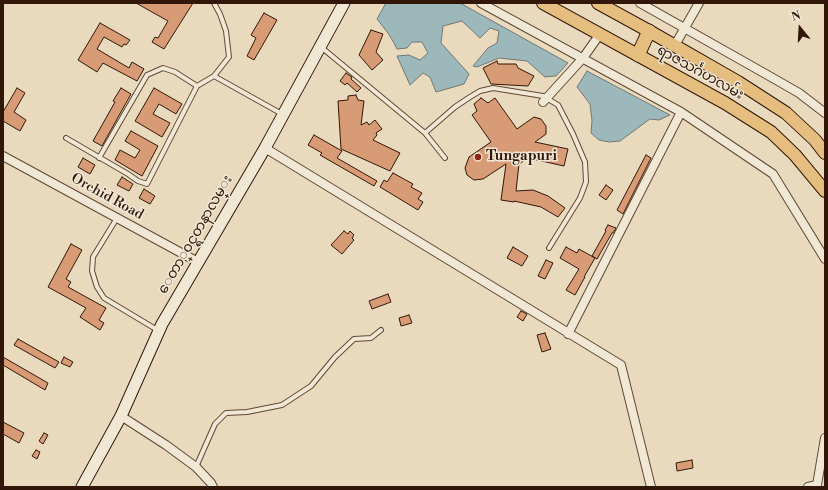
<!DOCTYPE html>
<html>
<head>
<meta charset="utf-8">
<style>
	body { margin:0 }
	#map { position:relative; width:828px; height:490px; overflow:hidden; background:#e9dabe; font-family:"Libre Bodoni",serif }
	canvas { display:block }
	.frame { position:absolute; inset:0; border:4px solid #321607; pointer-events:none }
	.north { position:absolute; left:780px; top:8px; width:40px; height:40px; -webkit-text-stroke:3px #f1e7d5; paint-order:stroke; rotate:342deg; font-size:11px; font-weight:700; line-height:16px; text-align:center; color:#321607 }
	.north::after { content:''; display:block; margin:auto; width:14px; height:18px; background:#321607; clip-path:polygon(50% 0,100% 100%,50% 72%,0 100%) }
</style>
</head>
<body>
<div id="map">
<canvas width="828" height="490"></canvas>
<div class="frame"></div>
<div class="north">N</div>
</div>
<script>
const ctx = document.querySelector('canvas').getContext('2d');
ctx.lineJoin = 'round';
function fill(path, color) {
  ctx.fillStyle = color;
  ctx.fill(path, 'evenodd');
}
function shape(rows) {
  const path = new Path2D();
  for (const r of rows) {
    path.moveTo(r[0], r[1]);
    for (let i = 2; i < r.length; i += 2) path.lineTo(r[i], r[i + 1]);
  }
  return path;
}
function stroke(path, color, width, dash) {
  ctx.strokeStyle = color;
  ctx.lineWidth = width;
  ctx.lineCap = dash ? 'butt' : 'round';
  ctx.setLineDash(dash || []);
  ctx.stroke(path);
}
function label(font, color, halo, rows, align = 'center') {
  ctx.font = font + ' "Libre Bodoni","Noto Sans Myanmar",serif';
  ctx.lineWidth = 3;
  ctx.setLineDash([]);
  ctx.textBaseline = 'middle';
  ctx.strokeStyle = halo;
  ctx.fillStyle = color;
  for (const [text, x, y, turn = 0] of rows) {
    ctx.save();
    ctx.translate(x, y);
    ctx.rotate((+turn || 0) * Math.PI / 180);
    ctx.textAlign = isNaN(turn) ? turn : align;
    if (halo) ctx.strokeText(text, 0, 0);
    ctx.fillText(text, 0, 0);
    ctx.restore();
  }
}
const water = shape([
	[386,3,460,3,568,63,556,76,545,77,527,61,499,58,477,67,473,66,488,48,497,43,499,31,490,28,480,38,462,21,443,26,441,43,469,74,464,84,436,92,430,77,423,73,410,85,397,56,409,55,420,60,428,53,422,42,412,42,407,48,397,49,394,43,388,33,377,19,386,3],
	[587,71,670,115,659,120,650,119,620,141,609,142,599,140,591,133,592,121,590,104,577,87,587,71]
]);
fill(water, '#9cb8bb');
stroke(water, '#727773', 1);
const building = shape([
	[136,3,193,3,164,49,152,42,155,37,158,38,168,21,136,3],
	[264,13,277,20,254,60,247,56,256,38,251,35,264,13],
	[100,23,130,40,126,45,124,44,122,47,104,37,97,49,129,68,132,62,144,69,137,81,103,63,97,72,78,60,100,23],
	[371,30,383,34,376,52,383,60,372,70,359,55,371,30],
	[497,61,498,64,516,64,518,68,534,76,528,86,491,84,483,68,497,61],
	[346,73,352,77,351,79,361,88,357,92,347,83,345,85,340,81,346,73],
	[17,88,25,93,14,112,26,120,20,131,3,121,3,112,17,88],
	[121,88,131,94,102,146,93,141,115,102,113,101,121,88],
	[154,88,182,104,176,114,159,104,153,114,170,123,162,137,135,121,154,88],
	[356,95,358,100,364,101,361,125,367,122,369,125,375,120,382,129,376,133,377,135,373,140,400,153,390,171,341,149,338,101,348,100,348,96,356,95],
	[481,98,488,103,495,98,517,129,534,117,541,119,546,126,546,134,535,142,568,149,564,166,528,158,519,164,516,191,533,190,548,196,565,208,558,217,541,207,514,201,514,202,501,200,506,164,483,179,474,180,467,175,465,168,469,157,491,142,472,115,477,111,474,104,481,98],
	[131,131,158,146,142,176,115,160,120,150,135,158,140,150,125,141,131,131],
	[314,135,342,151,337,158,377,181,374,186,320,155,322,153,308,145,314,135],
	[646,155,651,158,623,214,617,210,646,155],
	[83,158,95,165,90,174,78,167,83,158],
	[393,173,413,184,411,187,422,193,418,199,423,202,418,210,380,187,384,180,387,182,393,173],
	[122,177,133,184,129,191,117,185,122,177],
	[606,185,613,190,606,200,599,195,606,185],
	[144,189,155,196,150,204,139,198,144,189],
	[608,225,616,228,613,233,612,233,597,259,592,256,606,231,605,230,608,225],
	[344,231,348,234,350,231,354,235,352,238,354,240,342,254,331,245,344,231],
	[71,244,82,250,66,279,71,282,68,287,106,308,99,320,104,323,100,330,80,317,86,308,48,287,71,244],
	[513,247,528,256,522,266,507,258,513,247],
	[566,247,577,253,579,249,595,258,584,277,585,277,575,295,566,290,579,269,560,258,566,247],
	[546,260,553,263,545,279,538,276,546,260],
	[388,294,391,302,372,309,369,301,388,294],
	[521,311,527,314,523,321,517,317,521,311],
	[409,315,412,323,401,326,399,318,409,315],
	[545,333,551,349,542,352,537,335,545,333],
	[18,339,59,362,55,368,14,345,18,339],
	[3,357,48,383,45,390,3,365,3,357],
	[64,357,73,362,70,367,61,363,64,357],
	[3,422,24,433,19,443,3,434,3,422],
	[44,433,48,435,43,444,39,441,44,433],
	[36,450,40,452,37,459,32,456,36,450],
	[692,460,693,468,677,471,676,463,692,460]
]);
fill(building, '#d79c76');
stroke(building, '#321607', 1);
const service = shape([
	[321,47,425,133,445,158],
	[214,76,282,114],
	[425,133,455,107,470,97,480,91,493,88,543,96,558,105,573,134,585,162,586,182,580,198,549,248],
	[66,138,128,174,138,181,147,184,197,86,214,76,229,57,226,31,220,14,214,3],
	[99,158,147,75,163,68,175,72,197,86],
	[117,218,93,257,92,271,97,287,104,298,159,331],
	[196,467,215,424,226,413,247,412,282,405,311,386,335,357,354,339,371,338,381,330]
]);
const minor = shape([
	[481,3,681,112,568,334],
	[640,3,764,73,799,93,825,113],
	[675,45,699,3],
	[543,102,583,58,600,34],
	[681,112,773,174,825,259],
	[265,148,621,365,651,487],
	[3,156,198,262],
	[121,416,166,445,196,467,211,483,213,487],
	[808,487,817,485,825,438]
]);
const secondary = shape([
	[82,487,121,416,162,324,265,148,344,3]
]);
const primary = shape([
	[543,3,725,103,771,132,795,155,825,191],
	[598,3,649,31,738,82,786,113,815,140,825,153]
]);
const trunk = shape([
	[638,55,649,31]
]);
stroke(service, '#604735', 6);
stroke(minor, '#604735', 10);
stroke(secondary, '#321607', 13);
stroke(primary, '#321607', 14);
stroke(trunk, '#321607', 15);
stroke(service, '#f1e7d5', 4);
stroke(minor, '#f1e7d5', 8);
stroke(secondary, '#f1e7d5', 11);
stroke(primary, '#e4bd7f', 12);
stroke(trunk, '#e4bd7f', 13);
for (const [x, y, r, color] of [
	[478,157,4,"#8f2418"]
]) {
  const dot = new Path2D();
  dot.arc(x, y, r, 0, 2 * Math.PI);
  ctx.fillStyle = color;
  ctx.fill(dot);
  stroke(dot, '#f1e7d5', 1.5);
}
label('14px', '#321607', '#f1e7d5', [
	["ရာဇသင်္ဂဟလမ်း",700,73,29],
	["Orchid Road",107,197,29],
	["ေတာ္၀င္ရတနာလမ္း",196,235,-60]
]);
label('bold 14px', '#321607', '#f1e7d5', [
	["Tungapuri",486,157]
], 'left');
</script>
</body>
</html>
